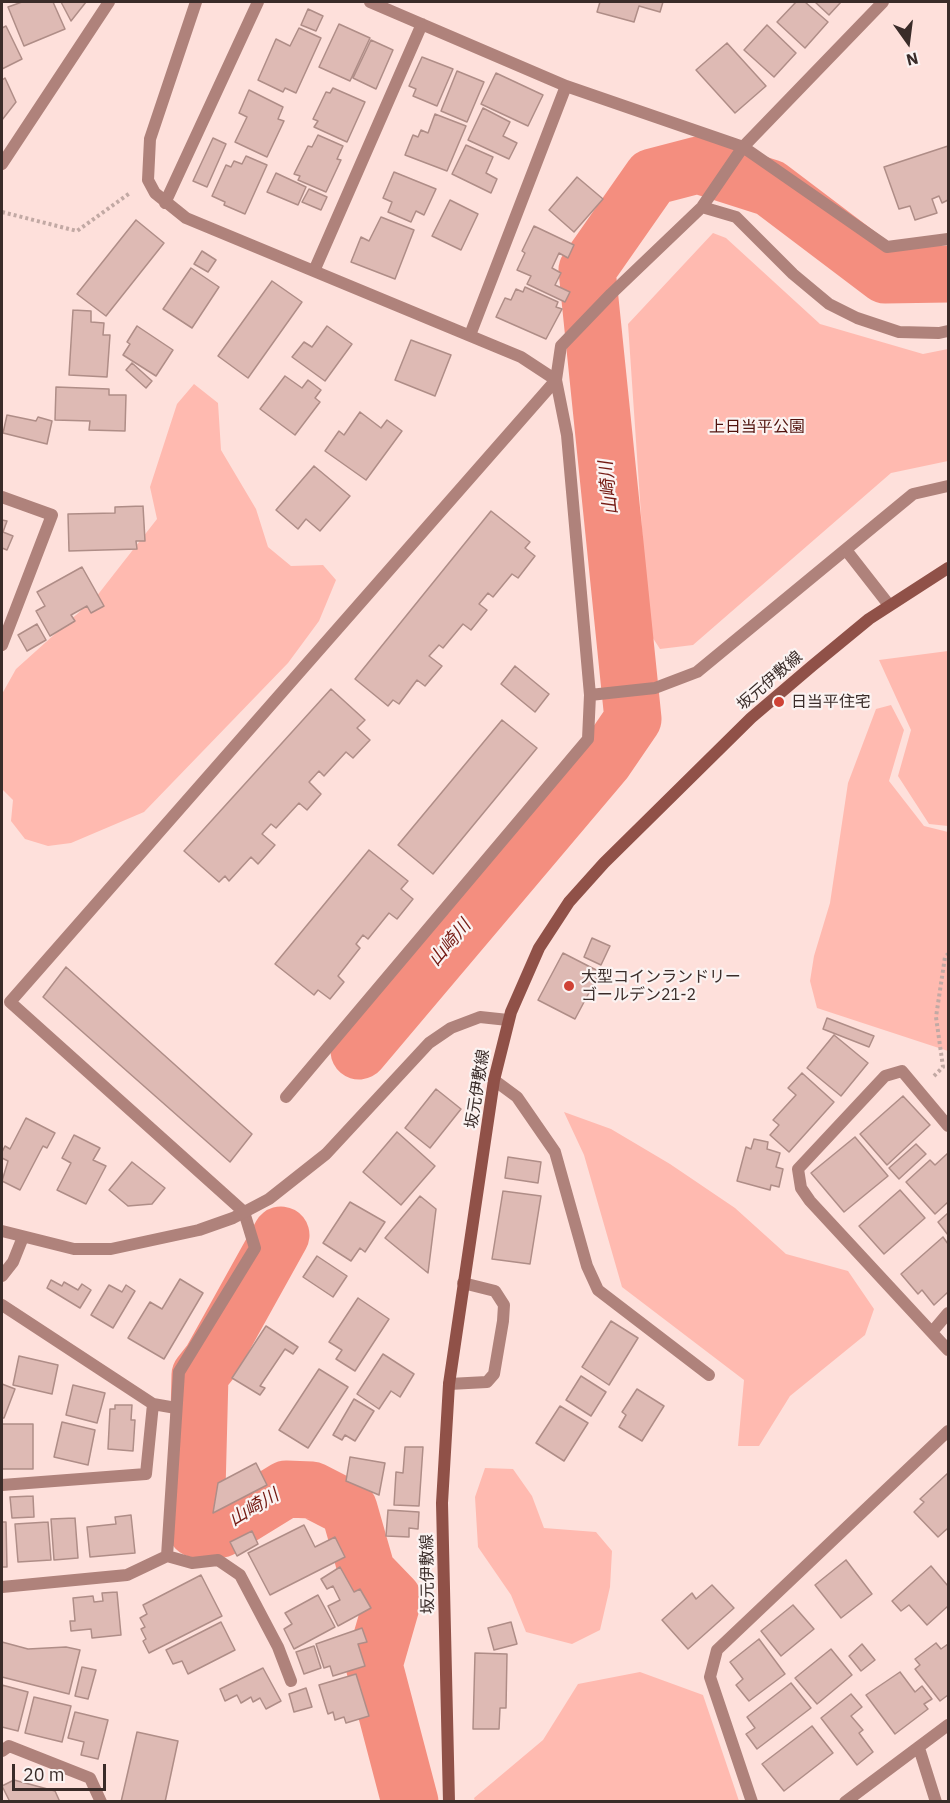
<!DOCTYPE html>
<html>
<head>
<meta charset="utf-8">
<style>
	body { margin:0 }
	#map { position:relative; width:950px; height:1803px; overflow:hidden; background:#fee0db; font-family:"IBM Plex Sans",sans-serif }
	canvas { display:block }
	.frame { position:absolute; inset:0; border:3px solid #3a2c29; pointer-events:none }
	.north { position:absolute; left:878px; top:12px; width:60px; height:60px; -webkit-text-stroke:4px #fbf3f2; paint-order:stroke; rotate:166deg; font-size:16px; font-weight:700; line-height:24px; text-align:center; color:#3a2c29 }
	.north::after { content:''; display:block; margin:auto; width:21px; height:27px; background:#3a2c29; clip-path:polygon(50% 0,100% 100%,50% 72%,0 100%) }
	.scale { position:absolute; left:12px; top:1764px; width:94px; height:27px; box-sizing:border-box; border:3px solid #3a2c29; border-top:0; padding-left:8px; font-size:18px; line-height:21px; white-space:nowrap; color:#3a2c29; -webkit-text-stroke:4px #fbf3f2; paint-order:stroke }
</style>
</head>
<body>
<div id="map">
<canvas width="950" height="1803"></canvas>
<div class="frame"></div>
<div class="north">N</div>
<div class="scale">20 m</div>
</div>
<script>
const ctx = document.querySelector('canvas').getContext('2d');
ctx.lineJoin = 'round';
function fill(path, color) {
  ctx.fillStyle = color;
  ctx.fill(path, 'evenodd');
}
function shape(rows) {
  const path = new Path2D();
  for (const r of rows) {
    path.moveTo(r[0], r[1]);
    for (let i = 2; i < r.length; i += 2) path.lineTo(r[i], r[i + 1]);
  }
  return path;
}
function stroke(path, color, width, dash) {
  ctx.strokeStyle = color;
  ctx.lineWidth = width;
  ctx.lineCap = dash ? 'butt' : 'round';
  ctx.setLineDash(dash || []);
  ctx.stroke(path);
}
function label(font, color, halo, rows, align = 'center') {
  ctx.font = font + ' "IBM Plex Sans","Noto Sans JP",sans-serif';
  ctx.lineWidth = 4.5;
  ctx.setLineDash([]);
  ctx.textBaseline = 'middle';
  ctx.strokeStyle = halo;
  ctx.fillStyle = color;
  for (const [text, x, y, turn = 0] of rows) {
    ctx.save();
    ctx.translate(x, y);
    ctx.rotate((+turn || 0) * Math.PI / 180);
    ctx.textAlign = isNaN(turn) ? turn : align;
    if (halo) ctx.strokeText(text, 0, 0);
    ctx.fillText(text, 0, 0);
    ctx.restore();
  }
}
fill(shape([
	[713,233,726,238,820,324,923,354,948,349,948,461,891,473,693,645,660,649,649,632,628,324],
	[194,384,218,403,221,450,256,509,268,547,291,566,323,565,336,580,319,621,288,663,144,812,71,843,48,846,25,839,11,821,13,800,2,789,2,694,16,669,96,597,157,519,150,487,177,404],
	[948,651,948,826,929,824,898,776,911,730,879,660],
	[891,705,904,730,889,781,924,826,948,832,948,1051,817,1008,810,981,814,956,830,903,848,783,876,709],
	[564,1112,611,1129,670,1164,735,1208,786,1254,848,1271,874,1309,865,1335,790,1396,759,1446,738,1446,744,1380,622,1287,584,1155],
	[485,1468,513,1469,532,1496,544,1528,596,1532,612,1551,610,1587,600,1630,572,1644,526,1632,511,1595,478,1547,475,1497],
	[640,1672,703,1695,739,1801,475,1801,474,1798,543,1740,578,1684]
]), '#ffbab0');
stroke(shape([
	[359,1051,605,760,633,719,587,270,652,177,698,165,770,188,885,275,948,274],
	[281,1235,211,1361,200,1375,196,1529,221,1529,286,1489,312,1490,349,1509,367,1572,393,1599,374,1665,410,1802]
]), '#f48e7f', 57);
const building = shape([
	[22,2,53,2,65,29,24,46,8,7,22,2],
	[61,2,86,2,71,21,61,2],
	[600,2,663,2,660,12,639,6,634,22,597,12,600,2],
	[796,2,805,2,828,22,805,48,777,22,796,2],
	[815,2,841,2,829,15,815,2],
	[308,9,323,16,316,31,301,25,308,9],
	[339,24,370,38,350,81,319,67,339,24],
	[767,25,796,53,774,77,744,50,767,25],
	[6,26,22,59,2,69,2,28,6,26],
	[299,28,321,38,296,93,285,88,283,92,258,80,276,39,290,46,299,28],
	[371,40,393,50,376,89,353,78,371,40],
	[727,43,766,86,735,113,696,70,727,43],
	[422,57,453,69,437,106,413,96,416,89,409,86,422,57],
	[457,71,484,82,467,122,441,111,457,71],
	[496,73,543,95,528,126,481,104,496,73],
	[5,78,16,102,2,120,2,80,5,78],
	[333,88,365,102,347,142,314,127,318,121,313,119,326,92,330,93,333,88],
	[249,90,283,107,278,119,284,121,267,157,235,142,247,117,239,113,249,90],
	[483,108,510,122,503,136,517,143,509,159,468,140,483,108],
	[435,114,466,126,447,171,405,155,413,135,418,137,421,130,428,133,435,114],
	[318,135,343,146,337,159,341,160,326,192,298,180,300,176,294,174,308,146,312,147,318,135],
	[213,138,226,144,207,187,193,181,213,138],
	[466,145,493,157,486,173,497,179,491,193,452,174,466,145],
	[948,146,948,200,942,203,939,196,932,199,937,213,915,220,910,206,899,209,884,167,948,146],
	[246,156,267,165,245,214,224,205,225,202,212,196,226,165,231,167,234,161,242,164,246,156],
	[394,172,436,189,424,215,416,211,411,222,388,212,392,202,383,198,394,172],
	[276,173,306,187,298,205,267,192,276,173],
	[577,177,603,199,574,232,549,210,577,177],
	[309,189,327,197,321,210,302,202,309,189],
	[450,200,478,214,461,250,432,236,450,200],
	[381,217,414,230,395,279,351,262,361,237,369,241,381,217],
	[136,220,164,243,106,316,77,294,136,220],
	[534,226,574,245,568,258,559,253,552,268,561,273,555,285,570,292,565,302,527,284,531,276,517,270,525,253,522,251,534,226],
	[202,251,216,260,208,272,194,264,202,251],
	[191,268,219,287,192,328,163,309,191,268],
	[272,281,302,302,248,378,218,356,272,281],
	[525,287,558,302,556,307,562,309,546,339,496,317,505,298,511,300,516,289,523,292,525,287],
	[73,310,91,311,91,322,104,323,103,335,110,335,107,377,69,375,73,310],
	[137,326,173,350,156,376,123,355,130,344,127,342,137,326],
	[327,326,352,344,325,381,292,357,304,342,312,347,327,326],
	[411,340,451,355,435,396,395,380,411,340],
	[132,363,152,381,146,388,126,370,132,363],
	[285,376,302,388,308,380,321,390,315,398,320,402,295,435,260,409,285,376],
	[56,387,109,389,109,395,126,395,125,431,89,430,90,421,55,420,56,387],
	[360,412,381,428,387,420,402,431,366,480,325,451,339,431,344,435,360,412],
	[7,415,36,421,38,417,52,421,47,444,3,433,7,415],
	[314,466,350,496,320,531,306,519,298,529,276,510,314,466],
	[143,506,145,541,136,541,137,549,69,551,68,514,115,513,115,507,143,506],
	[491,511,530,542,525,548,535,556,518,578,512,574,493,597,488,593,479,604,487,610,471,630,463,624,443,648,439,645,429,656,442,666,425,686,417,680,399,704,393,700,388,706,355,679,491,511],
	[2,520,7,521,3,532,13,536,7,550,2,548,2,520],
	[82,567,104,606,91,613,87,606,71,615,75,621,50,636,36,611,45,606,37,592,82,567],
	[37,624,46,640,27,651,18,635,37,624],
	[515,666,549,694,535,712,501,684,515,666],
	[331,689,365,720,357,728,370,740,353,758,346,752,324,776,319,771,309,782,321,794,307,810,299,803,276,828,271,824,262,834,275,845,258,864,251,857,229,881,225,876,219,882,184,851,331,689],
	[502,720,537,748,433,874,398,845,502,720],
	[369,850,408,881,401,889,413,899,397,919,389,913,368,939,363,935,356,944,360,948,338,976,344,982,330,999,318,990,314,995,275,964,369,850],
	[592,938,610,946,601,965,584,957,592,938],
	[563,953,600,972,575,1019,538,1000,563,953],
	[66,967,252,1134,230,1162,43,997,66,967],
	[827,1018,874,1036,869,1047,823,1029,827,1018],
	[834,1035,868,1063,841,1096,807,1068,834,1035],
	[802,1073,834,1102,789,1152,770,1135,779,1125,773,1120,796,1095,788,1088,802,1073],
	[436,1089,461,1109,430,1148,405,1128,436,1089],
	[903,1096,930,1125,887,1165,860,1134,903,1096],
	[26,1118,55,1133,47,1148,43,1146,20,1190,2,1181,8,1161,2,1158,2,1152,5,1146,10,1149,26,1118],
	[397,1132,435,1166,401,1205,363,1172,397,1132],
	[74,1135,100,1148,93,1160,106,1166,86,1204,57,1190,71,1163,62,1158,74,1135],
	[855,1137,888,1176,844,1212,811,1173,855,1137],
	[754,1139,768,1142,767,1149,780,1153,776,1167,783,1169,779,1187,771,1185,770,1190,737,1181,746,1147,751,1149,754,1139],
	[916,1144,926,1154,899,1179,889,1168,916,1144],
	[948,1153,948,1202,935,1214,906,1182,930,1160,935,1165,948,1153],
	[508,1157,541,1162,538,1183,505,1178,508,1157],
	[132,1162,165,1188,152,1204,128,1206,109,1190,132,1162],
	[900,1190,925,1218,884,1254,859,1226,900,1190],
	[503,1191,541,1196,530,1264,492,1259,503,1191],
	[420,1196,436,1209,428,1273,385,1238,420,1196],
	[350,1202,385,1222,365,1252,360,1248,351,1261,323,1243,350,1202],
	[948,1213,948,1235,938,1222,948,1213],
	[943,1237,948,1244,948,1292,934,1305,922,1290,918,1294,901,1274,943,1237],
	[317,1256,347,1276,333,1297,303,1277,317,1256],
	[180,1279,203,1293,164,1359,128,1338,150,1302,162,1309,180,1279],
	[51,1280,62,1286,64,1282,78,1290,82,1284,91,1290,80,1308,47,1288,51,1280],
	[109,1285,122,1292,126,1285,135,1291,113,1328,91,1315,109,1285],
	[358,1298,389,1319,355,1371,336,1359,342,1350,329,1342,358,1298],
	[611,1321,638,1338,609,1385,582,1367,611,1321],
	[266,1326,298,1347,293,1354,285,1349,260,1386,265,1388,260,1395,232,1378,266,1326],
	[383,1354,414,1374,400,1397,391,1391,379,1409,357,1394,383,1354],
	[19,1356,58,1365,52,1394,13,1385,19,1356],
	[319,1369,348,1387,308,1448,279,1430,319,1369],
	[581,1376,606,1392,591,1416,566,1400,581,1376],
	[2,1384,15,1389,4,1418,2,1418,2,1384],
	[73,1385,105,1393,97,1423,66,1415,73,1385],
	[637,1389,664,1406,642,1441,619,1427,626,1415,622,1412,637,1389],
	[354,1399,374,1411,355,1441,345,1435,342,1440,333,1435,354,1399],
	[115,1405,132,1405,131,1420,135,1420,133,1451,108,1449,110,1409,115,1409,115,1405],
	[560,1406,588,1423,564,1461,536,1443,560,1406],
	[62,1422,95,1430,88,1465,54,1457,62,1422],
	[2,1424,33,1424,33,1469,2,1469,2,1424],
	[405,1447,423,1447,419,1506,394,1505,396,1472,403,1473,405,1447],
	[350,1457,385,1463,379,1495,346,1481,350,1457],
	[256,1463,267,1485,213,1513,218,1483,256,1463],
	[948,1473,948,1528,938,1537,914,1512,924,1502,920,1499,948,1473],
	[33,1496,34,1517,12,1518,10,1497,33,1496],
	[388,1510,419,1512,418,1529,409,1528,409,1537,386,1536,388,1510],
	[131,1515,135,1553,90,1557,87,1527,116,1524,115,1517,131,1515],
	[75,1518,78,1558,54,1560,51,1519,75,1518],
	[2,1522,6,1522,7,1567,2,1567,2,1522],
	[48,1522,51,1560,18,1562,15,1524,48,1522],
	[304,1525,315,1547,335,1537,345,1557,270,1595,248,1553,304,1525],
	[252,1531,258,1544,237,1556,230,1542,252,1531],
	[846,1560,872,1594,841,1618,815,1585,846,1560],
	[931,1566,948,1586,948,1606,927,1625,909,1605,901,1611,892,1601,931,1566],
	[340,1567,354,1592,360,1589,371,1608,338,1626,328,1606,340,1600,333,1586,327,1589,321,1579,340,1567],
	[201,1575,222,1616,149,1653,143,1641,146,1639,141,1629,145,1627,140,1618,147,1614,143,1605,201,1575],
	[712,1585,734,1608,688,1649,662,1620,692,1593,696,1599,712,1585],
	[117,1592,121,1635,92,1638,91,1629,71,1631,70,1621,75,1621,73,1598,93,1596,94,1602,103,1601,102,1593,117,1592],
	[318,1595,335,1627,294,1649,284,1629,292,1624,285,1613,318,1595],
	[793,1605,814,1629,781,1656,761,1631,793,1605],
	[221,1622,235,1650,188,1674,182,1661,173,1664,166,1650,221,1622],
	[511,1622,517,1644,494,1650,488,1628,511,1622],
	[362,1628,367,1642,358,1644,365,1666,333,1676,330,1666,324,1668,316,1644,362,1628],
	[759,1639,785,1674,749,1701,736,1685,743,1679,730,1662,759,1639],
	[2,1642,28,1649,66,1647,80,1650,69,1694,2,1677,2,1642],
	[936,1643,941,1649,948,1644,948,1695,940,1701,915,1669,920,1665,915,1659,936,1643],
	[862,1644,875,1660,861,1671,849,1656,862,1644],
	[314,1646,321,1668,304,1674,296,1652,314,1646],
	[831,1649,852,1675,817,1704,795,1678,831,1649],
	[475,1653,507,1654,506,1708,500,1708,499,1729,473,1729,475,1653],
	[82,1667,96,1670,88,1699,75,1696,82,1667],
	[263,1668,281,1701,266,1709,260,1698,253,1702,251,1697,241,1703,237,1695,225,1701,220,1689,263,1668],
	[900,1672,915,1692,922,1686,932,1699,924,1704,928,1709,895,1734,866,1695,900,1672],
	[356,1674,369,1716,346,1723,344,1717,335,1720,333,1712,328,1714,319,1685,356,1674],
	[791,1683,811,1708,757,1749,746,1734,755,1728,747,1717,791,1683],
	[2,1685,28,1692,18,1731,2,1727,2,1685],
	[306,1688,312,1707,294,1712,289,1694,306,1688],
	[851,1694,862,1707,851,1716,863,1730,859,1733,873,1752,857,1765,821,1718,851,1694],
	[34,1697,71,1706,62,1742,25,1733,34,1697],
	[75,1712,108,1720,98,1759,81,1755,84,1742,68,1738,75,1712],
	[812,1726,833,1753,784,1791,762,1764,812,1726],
	[137,1732,178,1741,165,1802,121,1802,137,1732],
	[14,1780,55,1791,60,1802,10,1802,2,1786,14,1780]
]);
fill(building, '#debab4');
stroke(building, '#af8d87', 1.5);
stroke(shape([
	[2,212,77,231,130,193],
	[934,1076,943,1067,936,1017,945,957,948,954]
]), '#c2a9a4', 4, [3, 3]);
stroke(shape([
	[449,1384,487,1382,494,1374,503,1321,504,1305,495,1291,463,1283]
]), '#af827b', 12);
stroke(shape([
	[196,2,150,139,148,180,155,193,186,218,521,357,556,380,567,435,590,695,588,739,286,1097],
	[370,2,566,86,743,147,887,247,948,239],
	[2,164,109,2],
	[165,203,258,2],
	[702,207,736,217,793,274,829,304,857,318,899,332,939,333,948,331],
	[314,271,422,24],
	[470,335,566,86],
	[2,497,52,515,2,645],
	[846,550,889,605],
	[590,695,655,688,697,672,913,494,948,486],
	[494,1080,517,1097,555,1152,587,1266,598,1290,709,1375],
	[948,1126,902,1071,885,1076,798,1169,801,1188,810,1201,948,1350],
	[2,1276,13,1262,23,1237],
	[2,1305,153,1404,176,1408],
	[932,1332,948,1313],
	[2,1485,146,1474,153,1404],
	[167,1556,192,1563,218,1560,240,1575,278,1647,291,1681],
	[2,1587,127,1575,167,1556,179,1372,255,1248,244,1212,10,1002,556,380,561,346,611,294,702,207,743,147,883,2],
	[919,1748,936,1802],
	[2,1751,9,1746,90,1778,101,1802],
	[752,1802,710,1677,717,1650,948,1431],
	[845,1802,948,1725]
]), '#af827b', 12);
stroke(shape([
	[2,1231,74,1249,111,1249,199,1230,233,1218,269,1199,326,1154,429,1043,451,1028,480,1017,508,1020]
]), '#af827b', 12);
stroke(shape([
	[449,1802,442,1503,449,1384,494,1080,511,1012,539,948,569,902,604,863,751,718,812,666,869,619,948,568]
]), '#905148', 12);
for (const [x, y, r, color] of [
	[779,702,6,"#cf4235"],
	[569,986,6,"#cf4235"]
]) {
  const dot = new Path2D();
  dot.arc(x, y, r, 0, 2 * Math.PI);
  ctx.fillStyle = color;
  ctx.fill(dot);
  stroke(dot, '#fbf3f2', 2);
}
label('16px', '#51130d', '#fbf3f2', [
	["上日当平公園",757,427]
]);
label('16px', '#3a2c29', '#fbf3f2', [
	["坂元伊敷線",770,681,-41],
	["坂元伊敷線",478,1089,-81],
	["坂元伊敷線",428,1574,-91]
]);
label('16px', '#3a2c29', '#fbf3f2', [
	["日当平住宅",791,702],
	["大型コインランドリー",581,977],
	["ゴールデン21-2",581,995]
], 'left');
label('italic 18px', '#741a13', '#fbf3f2', [
	["山崎川",609,488,-96],
	["山崎川",450,943,-50],
	["山崎川",254,1508,-31]
]);
</script>
</body>
</html>
